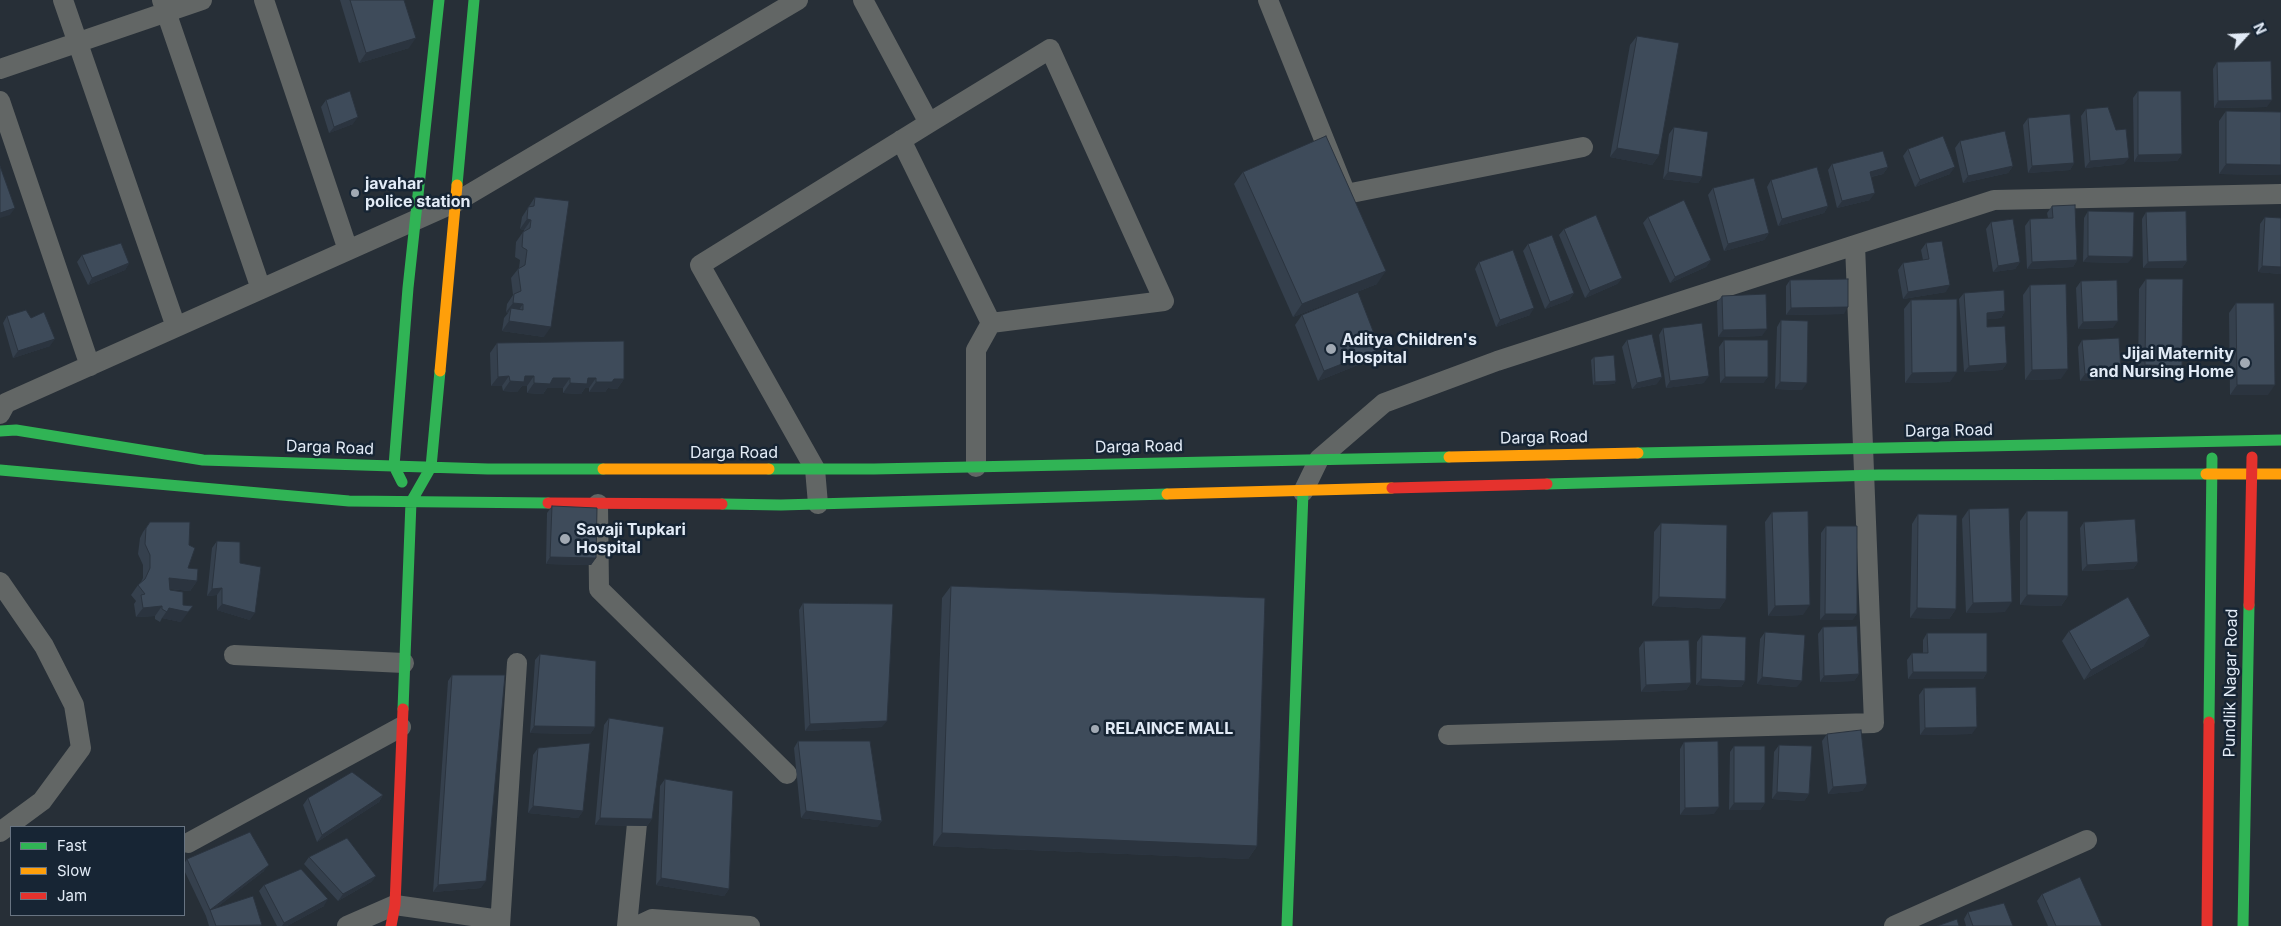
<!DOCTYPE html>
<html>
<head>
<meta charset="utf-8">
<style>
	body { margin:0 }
	#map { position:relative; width:2281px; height:926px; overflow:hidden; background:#272f37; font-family:Inter,sans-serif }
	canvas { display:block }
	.legend { position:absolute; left:10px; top:826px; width:175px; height:90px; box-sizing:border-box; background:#172534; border:1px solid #687482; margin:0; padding:6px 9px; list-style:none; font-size:15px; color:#e2ebf6 }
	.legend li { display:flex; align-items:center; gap:10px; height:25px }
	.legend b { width:25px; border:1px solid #687482 }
	.north { position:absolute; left:2221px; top:10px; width:50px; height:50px; -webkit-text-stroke:4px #172534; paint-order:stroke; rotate:65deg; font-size:14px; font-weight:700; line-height:20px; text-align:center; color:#e2ebf6 }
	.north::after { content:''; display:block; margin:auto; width:18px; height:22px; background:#e2ebf6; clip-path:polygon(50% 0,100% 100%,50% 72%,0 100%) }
</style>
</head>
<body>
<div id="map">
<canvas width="2281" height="926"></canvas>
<ul class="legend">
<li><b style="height:6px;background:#30b455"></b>Fast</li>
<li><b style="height:6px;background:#ff9f0a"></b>Slow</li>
<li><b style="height:6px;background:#e5322d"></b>Jam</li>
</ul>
<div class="north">N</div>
</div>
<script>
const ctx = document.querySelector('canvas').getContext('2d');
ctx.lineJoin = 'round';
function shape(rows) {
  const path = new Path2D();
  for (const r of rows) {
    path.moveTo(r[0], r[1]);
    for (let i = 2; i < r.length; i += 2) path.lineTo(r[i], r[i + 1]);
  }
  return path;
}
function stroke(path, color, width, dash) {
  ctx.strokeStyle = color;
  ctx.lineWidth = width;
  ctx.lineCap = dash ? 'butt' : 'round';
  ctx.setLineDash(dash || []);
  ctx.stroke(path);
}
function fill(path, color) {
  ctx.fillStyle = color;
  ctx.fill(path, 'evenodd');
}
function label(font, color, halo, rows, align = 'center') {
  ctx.font = font + ' Inter,sans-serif';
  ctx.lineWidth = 5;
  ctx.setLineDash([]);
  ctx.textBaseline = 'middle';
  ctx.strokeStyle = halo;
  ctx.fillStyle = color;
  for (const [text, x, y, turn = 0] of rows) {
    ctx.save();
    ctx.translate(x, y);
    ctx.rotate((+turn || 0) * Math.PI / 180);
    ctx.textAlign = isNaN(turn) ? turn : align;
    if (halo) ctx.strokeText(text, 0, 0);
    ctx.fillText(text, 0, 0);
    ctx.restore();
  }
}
stroke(shape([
	[63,0,176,327],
	[162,0,261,289],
	[264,0,348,250],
	[863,0,929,123],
	[1268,0,1346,194,1583,147],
	[0,69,202,0],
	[0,101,90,366],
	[0,414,6,403,456,202,798,0],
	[976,467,976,350,991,323],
	[1303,492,1319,459,1384,403,1497,361,1994,200,2281,194],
	[598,504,599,589,787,774],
	[818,504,815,469,700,265,929,123,1050,49,1164,301,991,323,901,140],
	[0,582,44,646,74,705,81,748,42,801,0,832],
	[234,655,404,663],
	[1448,735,1874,723,1855,245],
	[188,843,401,727],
	[347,926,395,905,500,920],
	[500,926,517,663],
	[627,926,639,803],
	[637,926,652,919,750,926],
	[1894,926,2087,840]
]), '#626665', 20);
stroke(shape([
	[457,185,474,0],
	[0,431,16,430,203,460,488,469,603,469],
	[1638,453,2281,440],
	[769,469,874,469,1449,457],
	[0,470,349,501,548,503],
	[402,482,394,466,408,288,439,0],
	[1547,484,1878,475,2206,474],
	[722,504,781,505,1167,494],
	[403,709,411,502,431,467,440,371],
	[2209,722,2212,458],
	[1287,926,1303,492],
	[2243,926,2249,605]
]), '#30b455', 11);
stroke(shape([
	[440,371,457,185],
	[1449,457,1638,453],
	[603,469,769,469],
	[2206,474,2281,474],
	[1167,494,1392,488]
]), '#ff9f0a', 11);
stroke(shape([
	[1392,488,1547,484],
	[548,503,722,504],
	[2249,605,2252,457],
	[391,926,395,905,403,709],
	[2207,926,2209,722]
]), '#e5322d', 11);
fill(shape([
	[340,0,404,0,409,48,359,63],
	[1637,36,1659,155,1652,165,1610,157,1630,45],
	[2217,62,2267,107,2214,108,2213,69],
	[2138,91,2182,154,2177,161,2134,162,2133,98],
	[326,100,353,124,329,133,321,107],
	[2086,109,2124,164,2085,168,2081,116],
	[2226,111,2281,112,2281,173,2280,175,2219,174,2219,121],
	[2028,118,2074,163,2070,170,2028,173,2023,125],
	[1674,127,1702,177,1698,183,1663,179,1669,134],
	[1960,141,2013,166,2008,173,1963,183,1955,148],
	[1908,149,1950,174,1915,187,1903,156],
	[1832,164,1888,167,1883,174,1871,177,1870,200,1837,208,1828,170],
	[1243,172,1377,284,1293,317,1234,184],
	[1771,180,1828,206,1824,213,1778,226,1767,187],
	[1713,188,1769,233,1764,240,1724,251,1708,195],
	[535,197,544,337,502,331,504,318,508,313,506,312,507,304,513,295,511,278,518,269,519,268,520,260,515,257,516,242,523,232,524,231,524,230,520,229,522,217],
	[2052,206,2077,260,2073,267,2027,269,2025,226,2030,219,2048,218,2047,213],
	[2088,211,2128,263,2083,262,2084,218],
	[2146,212,2187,261,2182,268,2143,268,2142,219],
	[1648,217,1711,260,1706,267,1670,283,1643,223],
	[2265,217,2281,274,2258,272,2260,224],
	[1991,222,2020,262,2015,269,1993,272,1986,229],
	[1564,229,1622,278,1617,284,1585,298,1559,235],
	[1926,243,1946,292,1903,299,1898,270,1903,263,1923,260,1921,250],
	[1528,244,1574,293,1569,300,1545,309,1523,251],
	[82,255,129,263,125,270,88,285,77,262],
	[1479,262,1530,315,1496,327,1475,269],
	[2146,279,2175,376,2138,375,2139,289],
	[1790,280,1844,314,1786,315,1786,286],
	[2081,281,2113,328,2078,329,2076,288],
	[2030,285,2061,379,2025,380,2023,295],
	[1964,293,2005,311,2001,318,1987,319,1987,327,2007,363,2002,370,1964,372,1959,299],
	[1722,296,1762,336,1718,337,1717,302],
	[1911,300,1950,382,1905,383,1904,309],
	[2236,303,2268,395,2230,395,2229,313],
	[1302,315,1380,349,1373,359,1318,381,1295,325],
	[7,316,50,346,13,358,3,323],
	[1781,320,1802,390,1775,389,1777,327],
	[1663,328,1704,383,1666,388,1659,335],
	[1627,340,1657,384,1632,389,1622,347],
	[1724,340,1768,377,1763,383,1720,383,1719,347],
	[2082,340,2116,379,2080,381,2078,347],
	[497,343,624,379,617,389,608,388,605,392,589,392,589,388,585,388,581,394,563,393,563,388,547,388,543,394,527,393,527,386,522,386,517,392,503,391,502,386,491,386,490,353],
	[1594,357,1616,381,1614,384,1593,385,1591,360],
	[552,506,596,558,591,565,546,564,547,513],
	[1969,509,2005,612,1966,613,1962,519],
	[2027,511,2068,596,2061,606,2020,605,2020,521],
	[1772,512,1803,615,1768,616,1765,522],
	[1918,514,1956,609,1949,619,1910,618,1912,524],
	[150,522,188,568,197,581,190,591,170,589,181,622,162,618,160,622,155,619,155,616,136,617,134,604,136,601,131,595,138,585,141,582,143,578,143,565,138,554,140,538,143,532],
	[2084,522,2138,562,2133,569,2082,571,2080,528],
	[1661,523,1726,599,1719,609,1652,606,1654,532],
	[1826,526,1857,614,1852,620,1820,620,1821,533],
	[217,541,240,563,250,620,217,610,217,595,207,596,212,548],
	[951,586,1257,846,1248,859,933,846,942,598],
	[803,603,882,727,805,731,799,610],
	[1823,627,1859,674,1854,681,1820,682,1818,634],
	[2069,631,2144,646,2084,680,2062,641],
	[1765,632,1797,687,1757,684,1760,639],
	[1927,633,1987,672,1983,679,1908,679,1907,660,1912,653,1923,653,1923,640],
	[1702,635,1745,681,1741,687,1696,685,1697,642],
	[1644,641,1691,683,1686,690,1641,692,1639,648],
	[540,654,595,727,590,734,530,733,535,660],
	[452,675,481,888,433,892,448,681],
	[1924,688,1972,734,1920,735,1919,695],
	[609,718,652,819,647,826,595,825,604,725],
	[1827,734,1867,784,1862,791,1828,794,1822,741],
	[798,741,882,821,877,827,801,818,794,748],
	[1684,742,1714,814,1680,815,1680,749],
	[1779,745,1809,794,1804,801,1772,799,1774,752],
	[1734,746,1765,803,1760,810,1729,810,1730,752],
	[538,748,583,811,578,818,528,813,533,755],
	[665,779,729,889,724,896,656,885,660,786],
	[383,795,379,802,317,842,303,805,308,798],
	[309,857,376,876,371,882,338,901,304,864],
	[187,859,264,871,217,907,262,926,209,926,206,916,184,870,184,864],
	[264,885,324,906,287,926,277,926,259,891],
	[2042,894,2102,926,2048,926,2037,901],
	[1968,912,2013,926,1966,926,1964,919]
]), '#35404d');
fill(shape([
	[416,38,409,48,359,63,366,53],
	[2272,100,2267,107,2214,108,2218,101],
	[358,117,353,124,329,133,334,127],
	[1617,148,1659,155,1652,165,1610,157],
	[2182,154,2177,161,2134,162,2138,155],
	[2129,158,2124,164,2085,168,2090,161],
	[2074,163,2070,170,2028,173,2032,166],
	[2226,164,2281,165,2281,173,2280,175,2219,174],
	[2013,166,2008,173,1963,183,1968,176],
	[1888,167,1883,174,1865,178,1870,172],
	[1955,167,1950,174,1915,187,1920,180],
	[1668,172,1702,177,1698,183,1663,179],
	[1875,193,1870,200,1837,208,1842,201],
	[1828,206,1824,213,1778,226,1782,219],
	[15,208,10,215,0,218,0,213],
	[527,219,531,220,524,230,520,229],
	[1769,233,1764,240,1724,251,1728,244],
	[2088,256,2133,257,2128,263,2083,262],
	[1711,260,1706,267,1670,283,1675,277],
	[2077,260,2073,267,2027,269,2032,262],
	[2187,261,2182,268,2143,268,2148,262],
	[2020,262,2015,269,1993,272,1998,266],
	[129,263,125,270,88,285,92,278],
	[2262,266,2281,267,2281,274,2258,272],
	[1386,271,1377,284,1293,317,1302,304],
	[1622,278,1617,284,1585,298,1590,291],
	[1950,285,1946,292,1903,299,1908,292],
	[1574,293,1569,300,1545,309,1550,302],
	[513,303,523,304,516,314,511,308,508,313,506,312],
	[1848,307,1844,314,1786,315,1791,308],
	[1534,308,1530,315,1496,327,1500,320],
	[2005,311,2001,318,1982,320,1987,313],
	[509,321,551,327,544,337,502,331],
	[2118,321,2113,328,2078,329,2083,322],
	[1767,329,1762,336,1718,337,1723,330],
	[55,339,50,346,13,358,18,351],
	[1380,349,1373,359,1318,381,1324,371],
	[2007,363,2002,370,1964,372,1969,366],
	[2145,365,2182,366,2175,376,2138,375],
	[2068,369,2061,379,2025,380,2032,370],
	[1957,372,1950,382,1905,383,1912,373],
	[2121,372,2116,379,2080,381,2085,374],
	[509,376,502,386,491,386,498,377],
	[525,376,534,376,527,386,522,386,517,392,503,391,510,381],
	[1709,376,1704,383,1666,388,1670,381],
	[1662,377,1657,384,1632,389,1637,383],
	[1725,377,1768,377,1763,383,1720,383],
	[553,378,570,378,563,388,547,388,543,394,527,393,534,383],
	[588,378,596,378,589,388,585,388,581,394,563,393,570,383],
	[614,379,624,379,617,389,608,388,605,392,589,392,596,382],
	[1616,381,1614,384,1593,385,1595,382],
	[1780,382,1807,383,1802,390,1775,389],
	[2237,385,2275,385,2268,395,2230,395],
	[550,557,596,558,591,565,546,564],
	[2138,562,2133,569,2082,571,2087,565],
	[169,578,197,581,190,591,162,588],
	[222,588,217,595,207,596,212,589],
	[2027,595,2068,596,2061,606,2020,605],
	[1659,597,1726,599,1719,609,1652,606],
	[2012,602,2005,612,1966,613,1973,603],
	[222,604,255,613,250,620,217,610],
	[1810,605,1803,615,1768,616,1775,606],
	[162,606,155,616,136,617,143,608],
	[193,606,181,622,162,618,169,608],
	[1917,608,1956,609,1949,619,1910,618],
	[1825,614,1857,614,1852,620,1820,620],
	[2150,636,2144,646,2084,680,2091,670],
	[1913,672,1987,672,1983,679,1908,679],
	[1859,674,1854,681,1820,682,1824,676],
	[1762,677,1802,681,1797,687,1757,684],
	[1701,679,1745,681,1741,687,1696,685],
	[1691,683,1686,690,1641,692,1646,685],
	[887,721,882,727,805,731,810,724],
	[534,726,595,727,590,734,530,733],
	[1977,727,1972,734,1920,735,1925,728],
	[1867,784,1862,791,1828,794,1833,787],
	[1777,792,1809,794,1804,801,1772,799],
	[383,795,379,802,317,842,322,835],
	[1734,803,1765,803,1760,810,1729,810],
	[533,806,583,811,578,818,528,813],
	[1719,807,1714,814,1680,815,1685,808],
	[806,811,882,821,877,827,801,818],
	[600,818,652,819,647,826,595,825],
	[942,833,1257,846,1248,859,933,846],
	[269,865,264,871,211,912,210,910],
	[376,876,371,882,338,901,343,894],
	[661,878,729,889,724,896,656,885],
	[486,881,481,888,433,892,438,885],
	[328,899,324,906,287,926,282,926,284,923]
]), '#2b343f');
const building = shape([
	[350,0,404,0,416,38,366,53,350,0],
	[1637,36,1679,43,1659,155,1617,148,1637,36],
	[2271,61,2272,100,2218,101,2217,62,2271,61],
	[350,91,358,117,334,127,326,100,350,91],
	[2138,91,2181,91,2182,154,2138,155,2138,91],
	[2108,107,2116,130,2126,129,2129,158,2090,161,2086,109,2108,107],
	[2226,111,2281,112,2281,165,2226,164,2226,111],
	[2070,114,2074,163,2032,166,2028,118,2070,114],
	[1674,127,1708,132,1702,177,1668,172,1674,127],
	[2005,131,2013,166,1968,176,1960,141,2005,131],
	[1326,136,1386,271,1302,304,1243,172,1326,136],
	[1943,136,1955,167,1920,180,1908,149,1943,136],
	[1883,151,1888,167,1870,172,1875,193,1842,201,1832,164,1883,151],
	[0,166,15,208,0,213,0,166],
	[1817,167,1828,206,1782,219,1771,180,1817,167],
	[1754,178,1769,233,1728,244,1713,188,1754,178],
	[535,197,569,201,551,327,509,321,511,308,523,310,523,304,513,303,514,294,521,291,518,269,525,265,527,250,522,247,523,232,530,228,531,220,527,219,528,207,534,206,535,197],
	[1684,200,1711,260,1675,277,1648,217,1684,200],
	[2075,205,2077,260,2032,262,2030,219,2053,218,2052,206,2075,205],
	[2088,211,2134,212,2133,257,2088,256,2088,211],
	[2186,211,2187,261,2148,262,2146,212,2186,211],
	[1596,215,1622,278,1590,291,1564,229,1596,215],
	[2265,217,2281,218,2281,267,2262,266,2265,217],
	[2013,219,2020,262,1998,266,1991,222,2013,219],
	[1552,235,1574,293,1550,302,1528,244,1552,235],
	[1942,241,1950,285,1908,292,1903,263,1929,259,1926,243,1942,241],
	[121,243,129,263,92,278,82,255,121,243],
	[1513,250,1534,308,1500,320,1479,262,1513,250],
	[1848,279,1848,307,1791,308,1790,280,1848,279],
	[2146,279,2183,279,2182,366,2145,365,2146,279],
	[2117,280,2118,321,2083,322,2081,281,2117,280],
	[2066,284,2068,369,2032,370,2030,285,2066,284],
	[2004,290,2005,311,1987,313,1987,327,2005,326,2007,363,1969,366,1964,293,2004,290],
	[1358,292,1380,349,1324,371,1302,315,1358,292],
	[1766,294,1767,329,1723,330,1722,296,1766,294],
	[1957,299,1957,372,1912,373,1911,300,1957,299],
	[2236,303,2274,303,2275,385,2237,385,2236,303],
	[26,310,31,318,44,312,55,339,18,351,7,316,26,310],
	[1781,320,1808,321,1807,383,1780,382,1781,320],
	[1702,323,1709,376,1670,381,1663,328,1702,323],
	[1652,334,1662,377,1637,383,1627,340,1652,334],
	[2119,338,2121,372,2085,374,2082,340,2119,338],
	[1724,340,1768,340,1768,377,1725,377,1724,340],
	[624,341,624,379,614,379,612,382,596,382,596,378,588,378,587,384,570,383,570,378,553,378,550,384,534,383,534,376,525,376,524,382,510,381,509,376,498,377,497,343,624,341],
	[1614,355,1616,381,1595,382,1594,357,1614,355],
	[552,506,597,508,596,558,550,557,552,506],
	[2009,508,2012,602,1973,603,1969,509,2009,508],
	[1808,511,1810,605,1775,606,1772,512,1808,511],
	[2027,511,2068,511,2068,596,2027,595,2027,511],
	[1918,514,1957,515,1956,609,1917,608,1918,514],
	[2135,519,2138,562,2087,565,2084,522,2135,519],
	[150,522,190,522,189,545,195,548,188,568,198,569,197,581,169,578,170,590,183,592,183,605,193,606,188,612,169,608,167,612,162,609,162,606,143,608,141,595,145,594,138,585,145,579,150,568,150,555,145,544,146,528,150,522],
	[1661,523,1727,525,1726,599,1659,597,1661,523],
	[1826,526,1857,526,1857,614,1825,614,1826,526],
	[217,541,240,542,240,563,261,567,255,613,222,604,222,588,212,589,217,541],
	[951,586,1265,598,1257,846,942,833,951,586],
	[2128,597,2150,636,2091,670,2069,631,2128,597],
	[803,603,893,604,887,721,810,724,803,603],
	[1857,626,1859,674,1824,676,1823,627,1857,626],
	[1765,632,1805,635,1802,681,1762,677,1765,632],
	[1927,633,1987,633,1987,672,1913,672,1912,653,1928,653,1927,633],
	[1702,635,1746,637,1745,681,1701,679,1702,635],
	[1689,640,1691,683,1646,685,1644,641,1689,640],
	[540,654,596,661,595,727,534,726,540,654],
	[452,675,505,675,486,881,438,885,452,675],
	[1976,687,1977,727,1925,728,1924,688,1976,687],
	[609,718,664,727,652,819,600,818,609,718],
	[1861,730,1867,784,1833,787,1827,734,1861,730],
	[798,741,870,741,882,821,806,811,798,741],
	[1718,741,1719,807,1685,808,1684,742,1718,741],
	[590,743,583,811,533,806,538,748,590,743],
	[1779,745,1812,746,1809,794,1777,792,1779,745],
	[1734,746,1765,746,1765,803,1734,803,1734,746],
	[352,772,383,795,322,835,308,798,352,772],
	[665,779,733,791,729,889,661,878,665,779],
	[250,832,269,865,210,910,253,896,262,925,216,926,210,910,187,859,250,832],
	[347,838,376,876,343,894,309,857,347,838],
	[301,869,328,899,284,923,264,885,301,869],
	[2080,877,2102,926,2056,926,2042,894,2080,877],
	[2004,903,2013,926,1973,926,1968,912,2004,903],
	[1957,919,1959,926,1937,926,1957,919]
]);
fill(building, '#3e4b5a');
stroke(building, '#2b343f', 1);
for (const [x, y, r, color] of [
	[355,193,5,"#a1a9b3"],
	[1331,349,6,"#a1a9b3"],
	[2245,363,6,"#a1a9b3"],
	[565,539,6,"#a1a9b3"],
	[1095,729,5,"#a1a9b3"]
]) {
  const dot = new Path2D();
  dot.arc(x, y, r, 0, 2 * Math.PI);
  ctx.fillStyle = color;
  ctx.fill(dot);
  stroke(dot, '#172534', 2);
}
label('bold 16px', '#e2ebf6', '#172534', [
	["javahar",365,184],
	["police station",365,202],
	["Aditya Children's",1342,340],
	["Hospital",1342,358],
	["Jijai Maternity",2234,354,"right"],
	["and Nursing Home",2234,372,"right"],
	["Savaji Tupkari",576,530],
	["Hospital",576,548],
	["RELAINCE MALL",1105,729]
], 'left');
label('16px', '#e2ebf6', '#172534', [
	["Darga Road",1949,431,-1],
	["Darga Road",1544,438,-1],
	["Darga Road",1139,447,-1],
	["Darga Road",330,448,2],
	["Darga Road",734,453],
	["Pundlik Nagar Road",2231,683,-89]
]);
</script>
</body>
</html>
